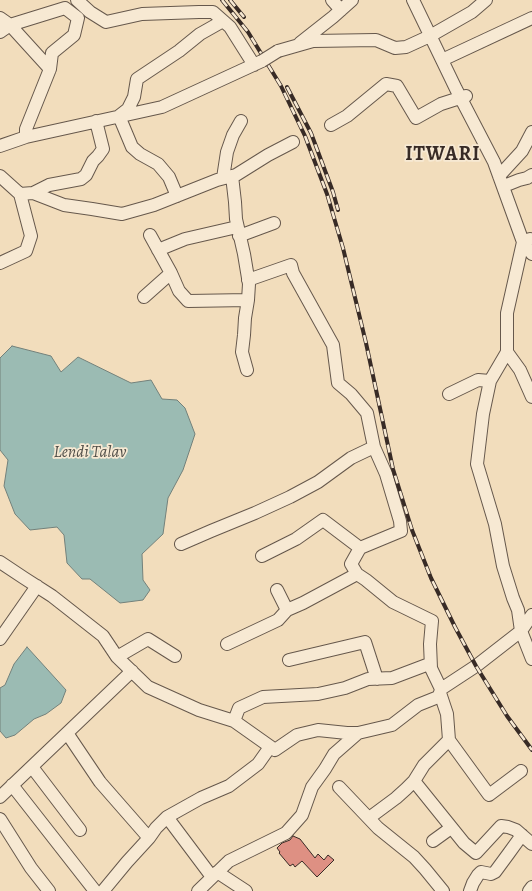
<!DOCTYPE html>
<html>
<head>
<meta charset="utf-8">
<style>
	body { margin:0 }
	canvas { display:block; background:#f2ddbc }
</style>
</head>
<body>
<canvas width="532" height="891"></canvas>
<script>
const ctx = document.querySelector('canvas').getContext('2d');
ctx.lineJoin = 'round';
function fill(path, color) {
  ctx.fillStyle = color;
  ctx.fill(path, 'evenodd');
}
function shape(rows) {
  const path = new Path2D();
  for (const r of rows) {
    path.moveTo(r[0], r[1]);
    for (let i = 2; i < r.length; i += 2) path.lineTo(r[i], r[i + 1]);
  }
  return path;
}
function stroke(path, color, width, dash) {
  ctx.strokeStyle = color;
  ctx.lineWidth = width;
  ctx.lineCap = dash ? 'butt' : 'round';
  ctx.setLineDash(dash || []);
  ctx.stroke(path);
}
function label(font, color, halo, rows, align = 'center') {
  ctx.font = font + ' Alegreya,serif';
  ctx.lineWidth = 3.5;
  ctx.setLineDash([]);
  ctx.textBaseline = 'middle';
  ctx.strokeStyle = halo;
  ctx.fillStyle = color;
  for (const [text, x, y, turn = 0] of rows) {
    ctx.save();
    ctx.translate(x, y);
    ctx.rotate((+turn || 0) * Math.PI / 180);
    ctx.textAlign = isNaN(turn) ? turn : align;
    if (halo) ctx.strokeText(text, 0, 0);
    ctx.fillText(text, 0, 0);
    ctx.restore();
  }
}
const water = shape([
	[12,346,51,356,61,372,78,357,131,383,151,380,162,399,177,400,185,408,195,434,183,470,168,498,163,534,142,554,143,580,150,590,143,600,120,603,90,579,82,579,67,563,64,535,57,527,30,530,15,514,4,486,8,460,0,450,0,358,12,346],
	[27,647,66,690,61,703,46,714,34,719,15,735,6,738,0,731,0,688,5,685,14,664,27,647]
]);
fill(water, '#9bbbb3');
stroke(water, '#73817b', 1);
const building = shape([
	[293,836,300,839,315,858,318,854,324,860,328,855,334,860,317,877,302,861,295,867,293,864,290,866,279,853,280,852,277,848,282,843,290,840,293,836]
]);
fill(building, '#de9083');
stroke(building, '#382b26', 1);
const minor = shape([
	[77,0,90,12,106,22,142,14,199,12,213,12,230,27,254,65],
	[332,0,341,10],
	[413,0,456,89,494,162,523,242,532,254],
	[0,18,10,25,50,69],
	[0,32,10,25,65,8,78,18,74,35,52,53,50,69,26,129,26,137],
	[300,43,333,17,352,0],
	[278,51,313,41,376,40,395,48,406,47,430,36,472,12,486,0],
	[442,60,532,18],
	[331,125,347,116,386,84,397,86,416,118,441,104,466,96],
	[0,146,26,137,162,107,262,61],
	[0,176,20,194,33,193,64,205,92,209,122,214,154,205,217,180,236,175,268,155,293,142],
	[232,176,235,202,236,219,244,254,249,284,248,300,245,318,244,335,242,352,247,370],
	[499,176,522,151,532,132],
	[223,178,227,152,233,135,241,121],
	[509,184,519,180,527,178,532,175],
	[33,193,49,185,81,179,86,175,93,161,98,156,103,149,96,121],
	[177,196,169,177,158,164,140,154,132,147,119,116,128,109,134,97,137,79,179,51,200,34,223,21],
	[239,236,274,223],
	[530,239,523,242,507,313,507,352,490,381,483,414,477,464,495,524,503,566,513,598,518,610,521,631,532,659],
	[158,250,185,239,237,227],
	[0,263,26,251,31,236,20,194],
	[171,273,179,291,188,301,248,300],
	[248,280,291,265,293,273,333,345,338,383,351,394,367,413,374,447],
	[144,297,171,273,150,235],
	[507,352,520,370,532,397],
	[449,394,478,380,490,381],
	[181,544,211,531,255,513,290,497,318,482,351,458,374,447,386,474,400,521,401,531,360,548,351,564,357,574],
	[262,556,296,539,323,520,360,548],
	[0,562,24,578,52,596,103,636,117,657,148,687,199,710,234,721,275,750,297,735,318,730,347,733,358,733,392,725,418,705,438,697,440,693,441,689,476,666,521,631,532,615],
	[277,590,287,610],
	[0,639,37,586],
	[227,644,278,620,287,610,303,603,357,574,366,580,393,602,432,621,430,644,431,668],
	[117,657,148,639,175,656],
	[289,660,365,642,377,679],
	[234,721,239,708,263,697,318,694,345,688,368,679,392,678,429,664,441,689],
	[67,733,100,782,149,838],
	[449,740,489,795,521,771],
	[32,767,80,830],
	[414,781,464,843,476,853,501,826,508,827,516,830,532,844],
	[12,785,95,891],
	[339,787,378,828,414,857,425,869,443,891],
	[0,797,132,671],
	[167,817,212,877],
	[369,818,396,798,406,789,414,781,424,765,449,740,447,714,440,693],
	[0,819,31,868,49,891],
	[433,841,451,828],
	[217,872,246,891],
	[103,891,127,862,149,838,156,828,167,817,201,798,229,786,258,764,270,747],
	[198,891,229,861,286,833,302,815,312,787,325,769,334,754,358,733],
	[470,891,473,883,478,875,481,872,491,874,495,872,509,853,522,835],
	[529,891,532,887]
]);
stroke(minor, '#66584c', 14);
stroke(minor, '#f7e9d3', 12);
const rail = shape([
	[222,0,248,32,281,86,305,136,327,194,343,248,366,343,393,469,412,530,431,578,455,627,476,666,507,716,532,750],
	[230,0,244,17],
	[287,87,311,133,333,192,338,210]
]);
stroke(rail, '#382b26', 4);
stroke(rail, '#f7e9d3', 2.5, [8]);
const minorBridge = shape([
	[262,61,278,51]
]);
stroke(minorBridge, '#66584c', 14, []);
stroke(minorBridge, '#f7e9d3', 12);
label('italic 17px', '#514f49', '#f7e9d3', [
	["Lendi Talav",90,453]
]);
ctx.letterSpacing = '1px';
label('bold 20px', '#382b26', '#f7e9d3', [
	["ITWARI",443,155]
]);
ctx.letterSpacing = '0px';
</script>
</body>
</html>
